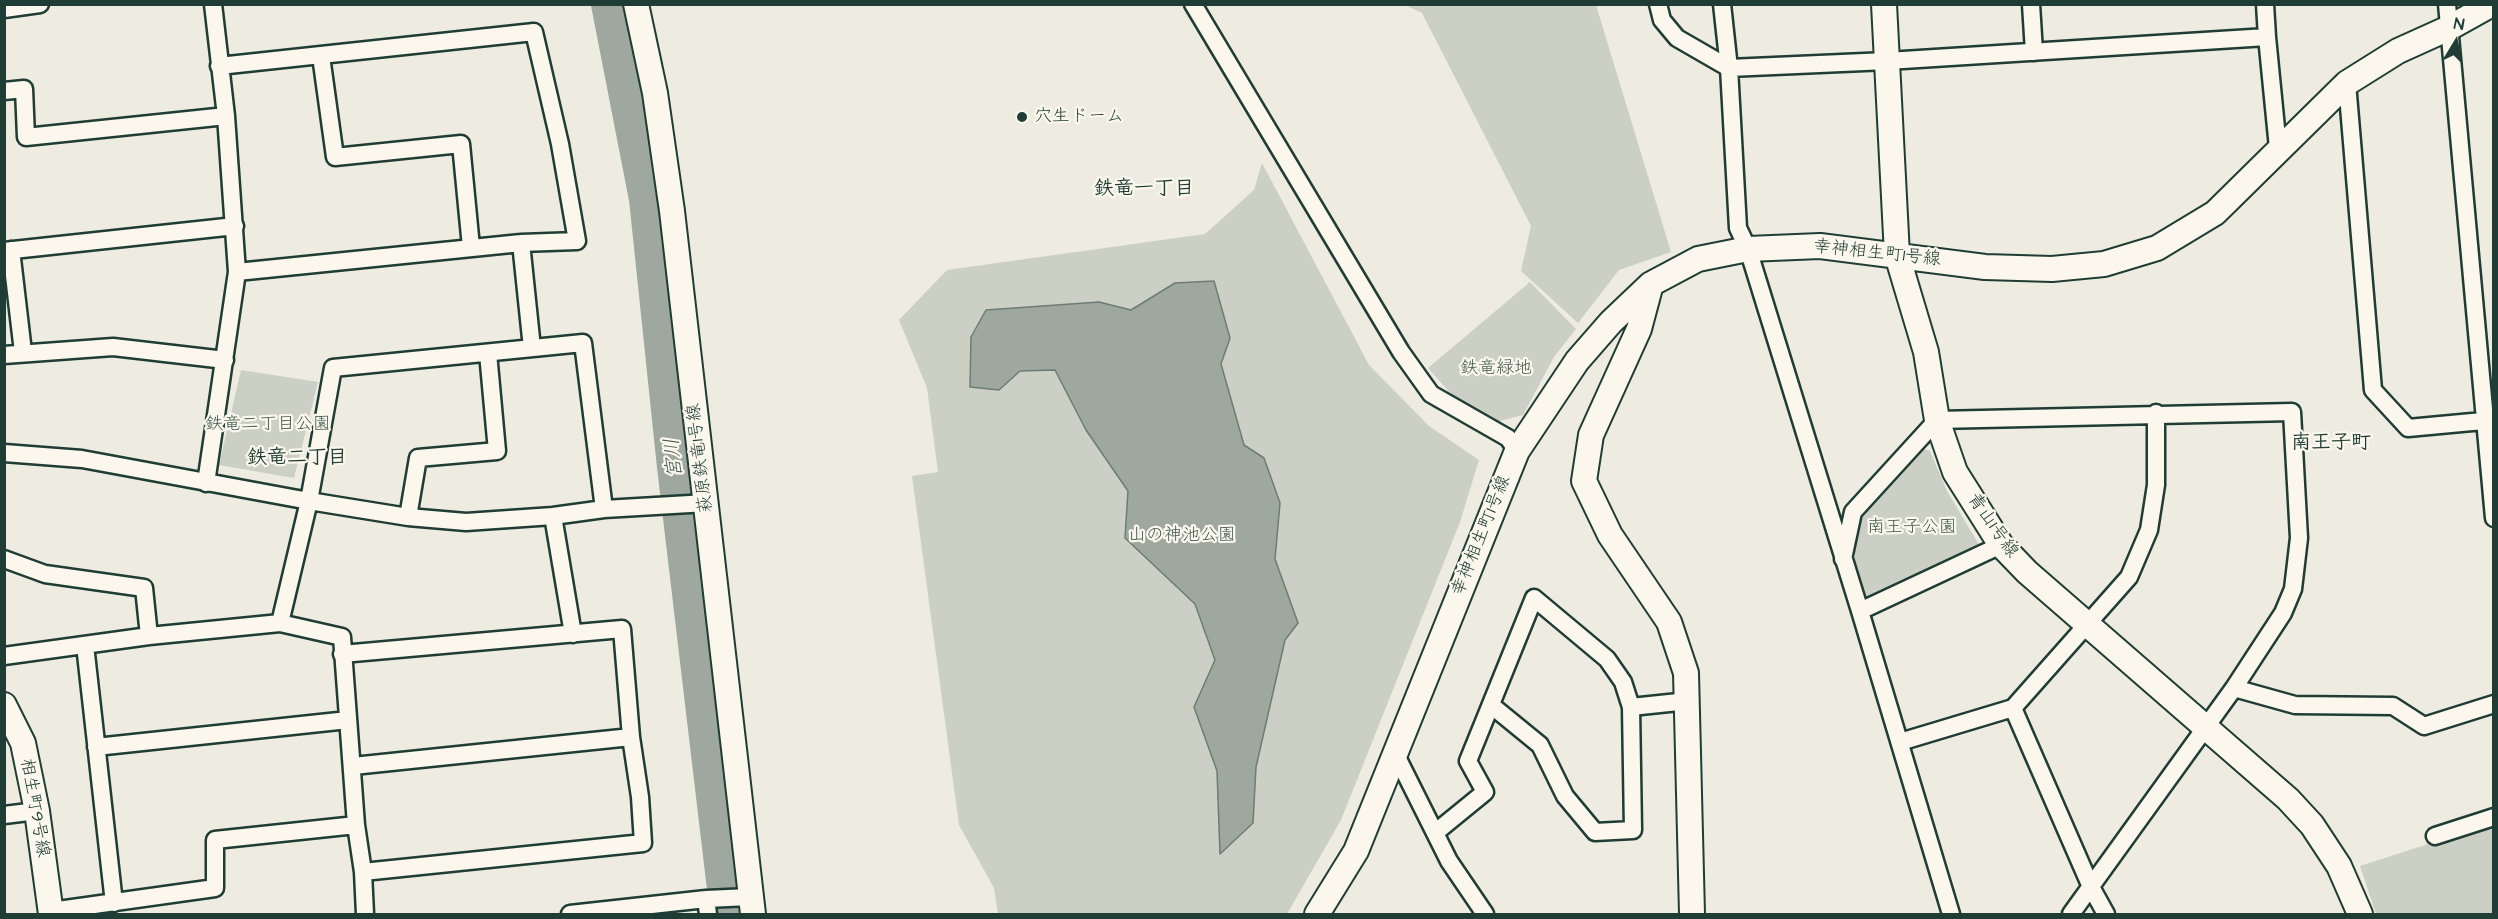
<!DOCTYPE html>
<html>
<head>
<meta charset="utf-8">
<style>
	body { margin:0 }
	#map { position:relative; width:2498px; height:919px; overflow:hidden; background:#eeece1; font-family:"Architects Daughter",sans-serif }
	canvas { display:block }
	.frame { position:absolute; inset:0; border:6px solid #1f3d34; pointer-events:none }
	.north { position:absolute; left:2426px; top:12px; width:60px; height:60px; -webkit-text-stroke:4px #fbf7ec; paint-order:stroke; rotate:10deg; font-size:16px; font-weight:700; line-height:24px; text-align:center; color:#1f3d34 }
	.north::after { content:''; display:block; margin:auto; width:21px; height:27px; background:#1f3d34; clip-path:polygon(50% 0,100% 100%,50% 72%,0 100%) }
</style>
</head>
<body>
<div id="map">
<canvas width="2498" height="919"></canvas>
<div class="frame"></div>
<div class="north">N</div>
</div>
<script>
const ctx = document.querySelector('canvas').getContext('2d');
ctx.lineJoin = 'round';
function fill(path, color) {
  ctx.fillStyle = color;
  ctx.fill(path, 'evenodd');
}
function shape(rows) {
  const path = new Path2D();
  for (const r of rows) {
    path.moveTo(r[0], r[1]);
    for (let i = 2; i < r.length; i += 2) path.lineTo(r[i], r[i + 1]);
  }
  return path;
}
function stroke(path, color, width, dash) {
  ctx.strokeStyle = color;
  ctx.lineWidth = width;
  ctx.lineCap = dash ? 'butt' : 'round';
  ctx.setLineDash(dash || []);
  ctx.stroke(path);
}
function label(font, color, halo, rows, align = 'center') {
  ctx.font = font + ' "Architects Daughter","Klee One",sans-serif';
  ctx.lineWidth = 4.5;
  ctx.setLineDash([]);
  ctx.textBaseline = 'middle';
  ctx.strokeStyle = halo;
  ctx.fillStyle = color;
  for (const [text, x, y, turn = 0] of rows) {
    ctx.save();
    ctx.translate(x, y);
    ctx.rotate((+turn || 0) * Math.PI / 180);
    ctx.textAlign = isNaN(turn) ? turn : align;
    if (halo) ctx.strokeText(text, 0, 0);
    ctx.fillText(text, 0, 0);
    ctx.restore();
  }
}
fill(shape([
	[1405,5,1596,5,1671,252,1619,270,1578,323,1521,271,1531,226,1422,13],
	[1262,163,1369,365,1429,426,1479,460,1460,522,1341,820,1287,914,998,914,994,888,959,825,912,476,938,472,927,388,899,320,947,270,1205,234,1254,190],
	[1530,282,1576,329,1554,357,1523,415,1496,422,1452,395,1428,368],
	[241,370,318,382,294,478,219,465],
	[1921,448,1930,451,1947,491,1981,548,1875,600,1865,597,1855,566,1855,543,1863,513],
	[2493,823,2493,914,2376,914,2360,866]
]), '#cbcfc4');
const water = shape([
	[1214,281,1230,338,1221,364,1244,445,1264,458,1280,503,1275,559,1298,623,1285,640,1256,767,1253,823,1220,854,1217,771,1194,707,1215,660,1195,604,1125,538,1128,491,1086,430,1055,370,1020,371,999,390,970,387,971,337,986,310,1099,302,1131,310,1175,283,1214,281]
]);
fill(water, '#9fa89f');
stroke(water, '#6c7d74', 1.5);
stroke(shape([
	[608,4,646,199,674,467,727,914]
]), '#9fa89f', 34);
const street = shape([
	[1193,4,1401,352,1431,394,1508,438,1517,451],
	[1658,4,1662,20,1677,38,1729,68,1887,61,2267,37,2278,148],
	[1722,4,1729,68,1738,228,1748,249,1860,611,1951,914],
	[2031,4,2034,52],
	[2265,4,2267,37],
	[2447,4,2494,518],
	[4,9,40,4],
	[321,56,335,157,461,144,471,247],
	[219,66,534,32,560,144,577,241,521,243,237,272],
	[2347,83,2373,390,2408,428,2483,421],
	[4,91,24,89,26,137,226,116],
	[521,243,532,348],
	[11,250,23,352],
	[4,251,235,226],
	[4,355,113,347,225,360],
	[4,453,82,459,309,501,408,517,466,522,553,516,604,509,707,503],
	[206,483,237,272,226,116,213,4],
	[553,516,573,634],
	[408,517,418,458,497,451,488,353],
	[4,559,45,574,144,588,149,636],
	[1843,559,1853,512,1937,420,2292,412,2299,538,2293,589,2283,613,2234,688,2071,914],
	[1860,611,2001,545],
	[280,623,309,501,333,368,583,343,604,509],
	[85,645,114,903],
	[342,654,622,629,631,737,640,797,643,843,363,872],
	[4,656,149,636,280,623,342,637,356,825,363,872,365,914],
	[2234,688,2295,705,2393,706,2424,726,2494,704],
	[1631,707,1688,701],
	[2013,708,2091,887,2106,914],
	[1900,742,2013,708,2129,577,2149,530,2156,485,2156,413],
	[96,747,348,720],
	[1395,753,1449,861,1485,914],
	[353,766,631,737],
	[4,815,37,811],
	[1436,832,1485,792,1468,761,1534,598,1607,659,1623,682,1631,707,1633,830,1595,832,1565,796,1540,745,1491,705],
	[2435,836,2494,817],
	[706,899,708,914],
	[51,911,215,888,215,840,356,825],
	[570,914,706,899,750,897]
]);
const secondary = shape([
	[636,4,655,93,672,211,753,914],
	[1884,4,1897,255,1926,352,1937,420,1955,472,2001,545,2027,572,2288,799,2312,825,2339,866,2360,914],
	[1651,284,1639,329,1591,435,1584,481,1610,535,1669,622,1686,673,1692,914],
	[4,705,23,743,37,811,51,914],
	[1317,914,1356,851,1517,451,1577,361,1611,322,1651,284,1698,259,1748,249,1820,246,1985,267,2052,269,2104,264,2157,248,2215,213,2347,83,2398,51,2449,28,2492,4]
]);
stroke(street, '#1f3d34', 21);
stroke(secondary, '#1f3d34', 28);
stroke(street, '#fbf7ec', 16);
stroke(secondary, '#fbf7ec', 24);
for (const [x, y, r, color] of [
	[1022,117,6,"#1f3d34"]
]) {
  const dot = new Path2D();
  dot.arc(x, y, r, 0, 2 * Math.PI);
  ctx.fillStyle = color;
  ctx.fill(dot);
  stroke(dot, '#fbf7ec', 2);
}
label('18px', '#1f3d34', '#fbf7ec', [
	["穴生ドーム",1034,117]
], 'left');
label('18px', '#1f3d34', '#fbf7ec', [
	["幸神相生町1号線",1877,254,6],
	["萩原鉄竜1号線",701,458,-97],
	["青山1号線",1992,526,55],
	["幸神相生町1号線",1482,536,-68],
	["相生町9号線",34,808,80]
]);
label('18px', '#415a51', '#fbf7ec', [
	["鉄竜緑地",1496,369],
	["鉄竜二丁目公園",268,425],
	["南王子公園",1912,528],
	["山の神池公園",1182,536]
]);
label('bold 20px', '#1f3d34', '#fbf7ec', [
	["鉄竜一丁目",1144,190],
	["南王子町",2331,444],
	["鉄竜二丁目",297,459]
]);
label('italic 20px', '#455d54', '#fbf7ec', [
	["宮川",675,458,-96]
]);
</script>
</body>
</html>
